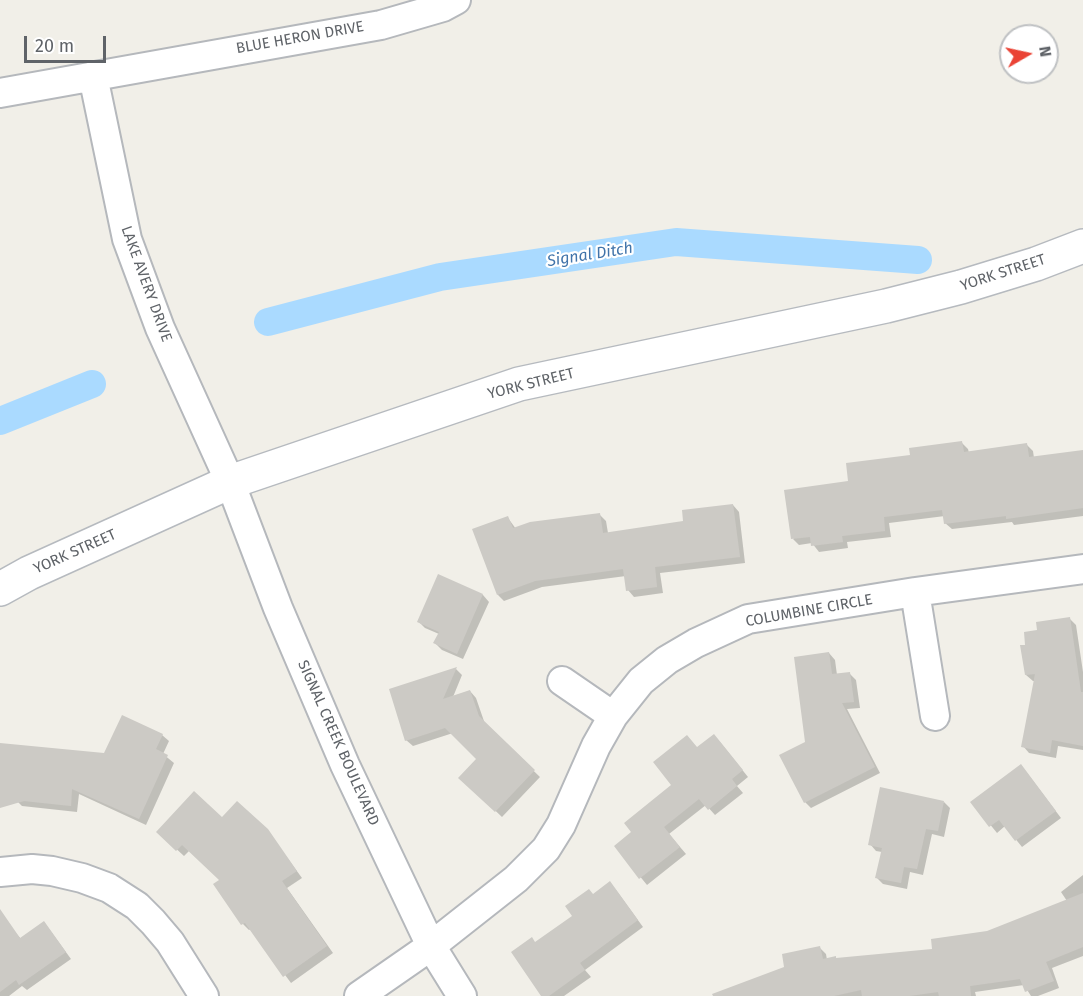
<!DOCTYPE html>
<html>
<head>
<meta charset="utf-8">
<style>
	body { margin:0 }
	#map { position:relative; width:1083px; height:996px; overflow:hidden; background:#f1efe8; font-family:"Fira Sans",sans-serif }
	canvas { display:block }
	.north { position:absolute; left:999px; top:24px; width:60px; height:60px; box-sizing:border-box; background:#fff; border:2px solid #bfc1c3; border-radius:50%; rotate:81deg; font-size:16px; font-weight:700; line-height:24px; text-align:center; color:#5f6368 }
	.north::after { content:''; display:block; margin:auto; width:21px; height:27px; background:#ea4335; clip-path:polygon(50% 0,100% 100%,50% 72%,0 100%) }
	.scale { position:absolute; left:24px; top:36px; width:82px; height:27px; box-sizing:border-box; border:3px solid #5f6368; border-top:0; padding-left:8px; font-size:18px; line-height:21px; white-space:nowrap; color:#5f6368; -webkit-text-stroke:4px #fff; paint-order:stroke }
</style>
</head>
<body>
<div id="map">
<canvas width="1083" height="996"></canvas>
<div class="north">N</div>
<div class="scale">20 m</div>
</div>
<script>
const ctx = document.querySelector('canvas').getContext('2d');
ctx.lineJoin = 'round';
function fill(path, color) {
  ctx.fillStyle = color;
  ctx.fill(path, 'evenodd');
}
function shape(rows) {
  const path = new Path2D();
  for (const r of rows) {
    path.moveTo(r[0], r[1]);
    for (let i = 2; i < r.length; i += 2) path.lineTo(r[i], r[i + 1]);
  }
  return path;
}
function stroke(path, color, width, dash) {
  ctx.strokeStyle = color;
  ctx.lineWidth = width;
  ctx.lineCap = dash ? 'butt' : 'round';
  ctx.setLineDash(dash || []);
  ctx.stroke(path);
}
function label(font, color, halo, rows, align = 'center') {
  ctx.font = font + ' "Fira Sans",sans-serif';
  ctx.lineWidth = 4.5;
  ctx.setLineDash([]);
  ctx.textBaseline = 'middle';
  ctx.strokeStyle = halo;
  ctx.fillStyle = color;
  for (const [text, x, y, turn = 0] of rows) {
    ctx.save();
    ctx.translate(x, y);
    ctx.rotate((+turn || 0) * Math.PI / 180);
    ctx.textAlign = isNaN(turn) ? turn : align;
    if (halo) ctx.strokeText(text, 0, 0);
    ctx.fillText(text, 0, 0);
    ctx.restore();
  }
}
fill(shape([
	[962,443,968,449,969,453,1027,445,1033,451,1034,458,1083,451,1083,516,1014,525,1012,522,952,529,945,523,945,516,889,523,891,537,847,542,848,548,819,552,812,543,799,545,793,539,850,483,911,456],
	[733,505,739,512,745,563,660,573,663,593,634,597,628,590,626,576,542,587,504,601,498,595,508,518,516,529,599,514,606,521,608,533,685,523],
	[439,576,483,595,489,602,463,659,442,650,435,643,439,634,425,628,418,621],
	[1070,619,1076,625,1083,672,1083,750,1058,746,1056,758,1029,753,1023,746,1035,681,1033,681,1026,675,1027,646,1038,632],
	[829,653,835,660,837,675,850,674,856,680,860,708,847,709,880,773,811,808,805,802,807,742],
	[456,669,462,675,453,697,470,691,476,698,485,724,540,777,502,817,461,778,479,759,453,733,413,746,406,740,390,690],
	[162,735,169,741,163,754,174,763,146,825,79,794,77,812,22,806,16,800,105,755],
	[720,742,748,777,737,786,743,793,715,815,706,805,669,834,686,854,647,885,616,847,634,832,673,785,697,748],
	[1027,773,1061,818,1022,847,1005,826,997,833,972,802],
	[944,802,950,808,944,837,932,834,923,875,910,872,907,889,883,884,877,878,882,852,876,851,870,844],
	[222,819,267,830,302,878,287,888,333,953,291,983,251,929,249,930,243,924,222,880,190,850,184,856,158,832],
	[1083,875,1083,956,1052,968,1059,988,1038,996,1031,996,1024,985,975,992,976,996,717,996,786,968,819,947,826,954,827,960,934,950,988,932,1067,901,1061,892],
	[616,890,643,927,585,970,591,977,564,996,543,996,536,944,574,916,593,895],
	[44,922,71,959,27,990,22,986,9,996,0,996,0,934,10,926,21,939]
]), '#0003');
stroke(shape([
	[268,322,440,277,676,242,918,260],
	[0,421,92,384]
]), '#aadaff', 28);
fill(shape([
	[962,441,964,452,1027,443,1029,457,1083,450,1083,508,1006,519,1006,516,944,524,942,510,884,517,885,531,842,536,843,542,811,546,810,537,791,539,784,490,848,481,846,463,910,455,909,448],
	[733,504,740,557,655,567,657,587,626,591,623,569,535,581,497,595,472,529,508,516,513,528,530,522,600,513,603,533,683,521,682,510],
	[438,574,483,594,457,654,433,643,439,632,417,622],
	[1070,617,1081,692,1083,692,1083,746,1052,740,1050,753,1021,747,1035,674,1025,675,1020,645,1025,645,1024,632,1037,630,1036,622],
	[829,652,832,674,850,672,854,702,842,703,875,767,804,803,779,755,805,742,794,657],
	[457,667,443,699,470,690,479,716,535,770,495,812,458,778,476,759,445,728,405,741,389,689],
	[122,715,163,734,156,749,168,755,139,819,72,789,71,806,24,801,0,808,0,743,104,753],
	[714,734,743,770,732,779,737,786,708,810,699,799,664,827,680,847,639,879,614,846,631,832,624,823,671,785,653,762,687,735,697,747],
	[1021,764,1056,811,1015,841,999,820,989,827,970,802],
	[880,787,944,801,938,831,926,829,917,869,904,867,901,883,875,878,882,848,868,845],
	[194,791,222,817,237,801,268,829,297,871,282,881,327,946,283,977,245,923,241,925,213,884,219,880,182,845,176,851,156,832],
	[610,881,638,920,580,963,585,970,549,996,541,996,511,952,532,937,535,942,572,916,565,906,589,889,593,894],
	[1083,893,1083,947,1046,962,1054,981,1025,992,1020,979,970,986,971,996,939,996,938,992,909,996,862,996,861,990,834,996,713,996,712,994,784,967,782,954,820,946,823,959,836,956,836,958,932,949,931,939,987,931],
	[0,909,20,938,44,921,66,952,19,985,16,980,0,992]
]), '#cccac5');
const street = shape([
	[93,76,127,239,160,328,230,482,278,608,345,765,431,946,462,996],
	[0,93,381,25,443,7,456,0],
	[915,592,935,716],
	[562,681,613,716],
	[0,872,32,869,52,871,82,878,109,888,137,906,153,922,170,942,204,996],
	[359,996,431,946,516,879,546,849,561,825,596,746,613,716,641,681,667,660,696,643,748,619,915,592,1083,569]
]);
const secondary = shape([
	[0,589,29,573,230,482,519,384,886,306,961,287,1036,264,1083,246]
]);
stroke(street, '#b5b8bc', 32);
stroke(secondary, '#b6babf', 36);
stroke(street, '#fff', 28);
stroke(secondary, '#fff', 33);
label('15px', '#5f6368', '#fff', [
	["BLUE HERON DRIVE",300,38,-10],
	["YORK STREET",1003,273,-18],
	["LAKE AVERY DRIVE",146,284,70],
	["YORK STREET",531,384,-14],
	["YORK STREET",75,552,-24],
	["COLUMBINE CIRCLE",809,611,-10],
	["SIGNAL CREEK BOULEVARD",338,743,66]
]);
label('italic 16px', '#4174aa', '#fff', [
	["Signal Ditch",590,255,-9]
]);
</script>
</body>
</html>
